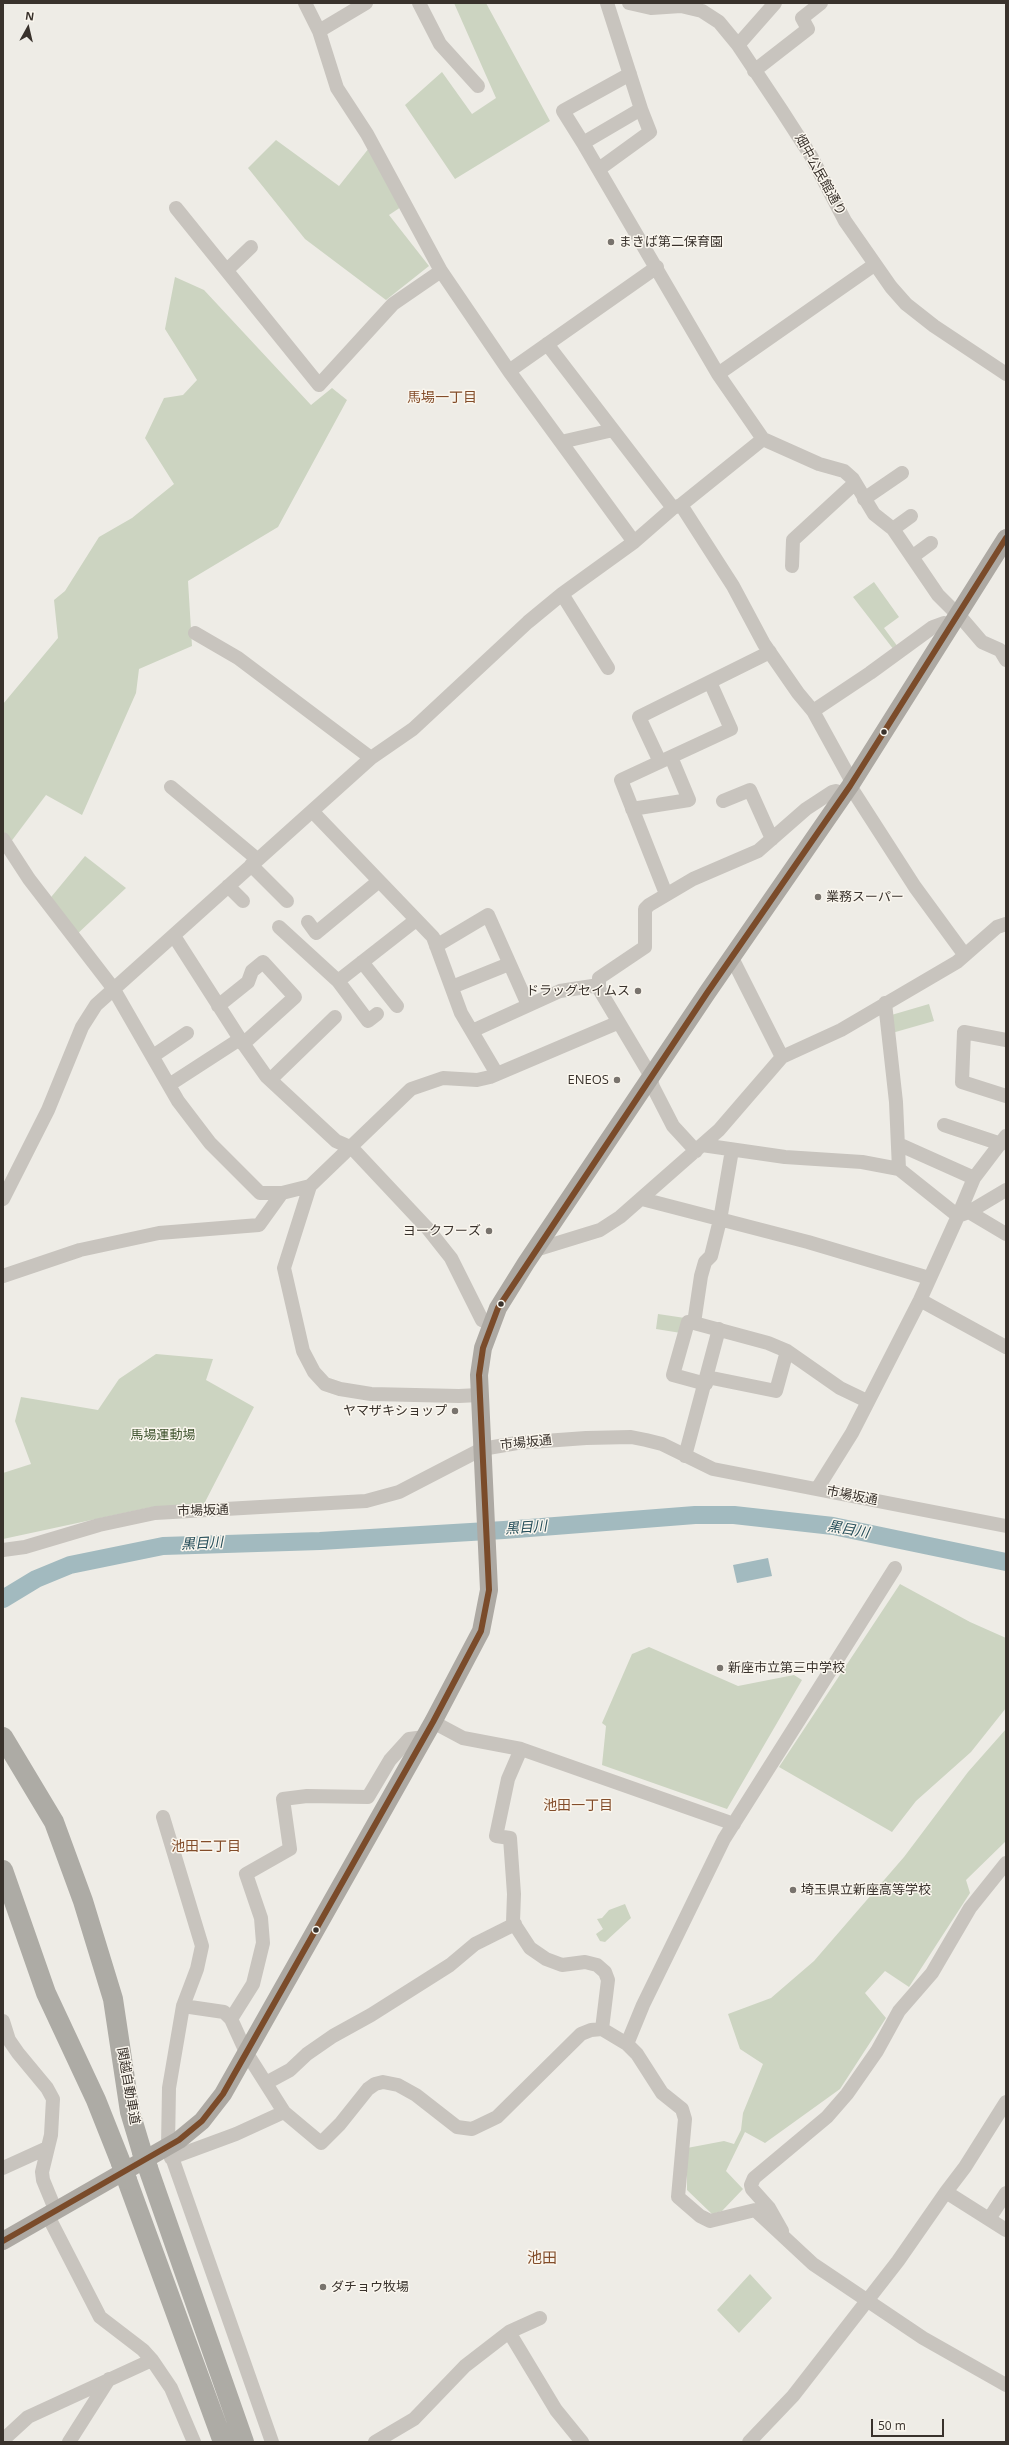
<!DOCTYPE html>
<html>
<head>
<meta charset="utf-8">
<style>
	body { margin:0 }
	#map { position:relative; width:1009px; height:2445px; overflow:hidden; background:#eeece6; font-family:"Open Sans",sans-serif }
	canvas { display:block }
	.frame { position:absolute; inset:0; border:4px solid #39322c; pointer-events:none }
	.north { position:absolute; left:8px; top:8px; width:40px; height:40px; -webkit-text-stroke:3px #faf6ee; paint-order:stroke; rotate:8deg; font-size:11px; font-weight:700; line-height:16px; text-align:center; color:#39322c }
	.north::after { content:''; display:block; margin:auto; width:14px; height:18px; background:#39322c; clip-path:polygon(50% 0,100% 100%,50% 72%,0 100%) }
	.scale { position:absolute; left:871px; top:2419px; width:73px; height:18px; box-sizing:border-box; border:2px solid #39322c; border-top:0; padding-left:5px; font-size:12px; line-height:14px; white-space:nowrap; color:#39322c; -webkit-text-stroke:3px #faf6ee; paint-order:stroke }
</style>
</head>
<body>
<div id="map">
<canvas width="1009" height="2445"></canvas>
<div class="frame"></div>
<div class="north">N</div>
<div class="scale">50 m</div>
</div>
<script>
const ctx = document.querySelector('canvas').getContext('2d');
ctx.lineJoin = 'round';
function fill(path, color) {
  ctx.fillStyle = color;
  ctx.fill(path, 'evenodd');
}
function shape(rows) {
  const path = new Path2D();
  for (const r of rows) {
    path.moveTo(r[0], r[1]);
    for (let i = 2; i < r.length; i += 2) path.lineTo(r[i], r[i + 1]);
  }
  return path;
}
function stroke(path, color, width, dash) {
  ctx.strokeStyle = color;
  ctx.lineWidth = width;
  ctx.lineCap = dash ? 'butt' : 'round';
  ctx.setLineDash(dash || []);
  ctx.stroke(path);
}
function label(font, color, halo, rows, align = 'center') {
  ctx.font = font + ' "Open Sans","Noto Sans JP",sans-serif';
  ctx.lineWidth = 3;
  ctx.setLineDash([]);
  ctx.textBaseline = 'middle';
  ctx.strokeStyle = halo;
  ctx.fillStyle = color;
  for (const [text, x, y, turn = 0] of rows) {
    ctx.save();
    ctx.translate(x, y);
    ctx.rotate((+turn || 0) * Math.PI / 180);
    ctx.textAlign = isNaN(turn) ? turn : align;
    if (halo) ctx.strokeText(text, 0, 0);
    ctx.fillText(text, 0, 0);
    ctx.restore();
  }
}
fill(shape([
	[454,3,486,3,550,121,455,179,405,105,442,72,472,114,496,98],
	[276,140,339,186,369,148,401,207,389,215,429,266,386,300,305,239,248,168],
	[175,277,204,290,311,405,332,388,347,400,278,527,188,581,192,646,139,669,136,693,82,815,46,795,10,843,3,830,3,704,58,638,54,600,65,591,99,537,132,518,174,484,145,438,164,398,183,395,197,380,165,329],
	[874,582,899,617,884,628,898,647,894,650,853,597],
	[85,856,126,888,74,937,47,902],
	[929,1004,934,1021,892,1033,888,1016],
	[658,1314,685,1318,681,1333,656,1329],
	[156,1354,213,1359,206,1380,254,1407,204,1504,152,1507,3,1539,3,1473,31,1464,15,1421,21,1397,98,1410,119,1379],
	[900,1584,970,1622,1006,1638,1006,1708,971,1752,916,1801,892,1832,779,1767],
	[649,1647,738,1686,794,1675,802,1680,727,1809,602,1765,606,1726,602,1723,632,1654],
	[1006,1729,1006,1841,966,1880,970,1893,909,1987,885,1971,865,1993,886,2018,840,2089,765,2143,745,2132,726,2171,743,2189,722,2211,712,2214,687,2190,687,2148,724,2141,734,2144,741,2130,743,2113,763,2064,740,2049,728,2014,771,1998,814,1961,904,1857,968,1772],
	[625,1904,631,1918,605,1942,600,1941,596,1934,603,1929,597,1919,602,1918,609,1910],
	[750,2274,772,2298,739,2333,717,2310]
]), '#ccd4c1');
fill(shape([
	[768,1558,772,1576,737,1583,733,1565]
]), '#a2babf');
stroke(shape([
	[3,1599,36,1579,70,1565,163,1546,320,1541,504,1530,695,1515,734,1515,833,1526,1006,1562]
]), '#a2babf', 18);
stroke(shape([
	[305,3,319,31,337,88,367,134,441,271,509,371,634,542],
	[419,3,440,44,478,86],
	[607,3,641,109,583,143,718,374,763,439,819,464,844,471,853,479,874,514,893,529,938,595,964,621,982,642,1000,650,1006,660],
	[629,3,651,8,681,6,702,11,719,22,738,45,782,111,811,156,845,221,891,287,906,304,934,326,1006,374],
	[319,31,366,3],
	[738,45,775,3],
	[754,71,808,29,802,18,821,3],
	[583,143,563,111,630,74],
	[599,169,650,132,641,109],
	[176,208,319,385,393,304,441,271],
	[227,270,251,247],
	[547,344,673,508],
	[509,371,657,267],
	[718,374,874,265],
	[561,442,613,430],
	[864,499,902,473],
	[681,505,733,586,764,644,798,693,813,711,852,782],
	[893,529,911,516],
	[912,557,931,543],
	[792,566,793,540,855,483],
	[562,594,608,668],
	[195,633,238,658,371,758],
	[813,711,870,673,933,627,944,623,952,625],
	[660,762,639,717,770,652],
	[850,786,915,887,964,954],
	[171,787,257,859],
	[723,801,750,790,772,839],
	[632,809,689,800,671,757],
	[312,811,433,937,461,1013,497,1074],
	[3,839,29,879,113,988,178,1101,210,1143,260,1193,282,1193,310,1186,411,1089,443,1078,477,1080,490,1077,617,1023],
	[251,865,287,901],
	[228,886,243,901],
	[666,894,621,780,731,729,710,682],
	[308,922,316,933,379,881],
	[279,927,338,981,368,1021,377,1014],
	[174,936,240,1039,266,1076,336,1141,352,1148,428,1229,451,1258,482,1320,491,1324],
	[436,946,488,915,528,1005],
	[732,958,782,1057],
	[362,962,397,1006],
	[338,981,416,920],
	[452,987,509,964],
	[885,1003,896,1102,899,1169],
	[218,1006,248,982,252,971,263,962,295,997,243,1044],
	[472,1031,560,991,599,985],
	[1006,1040,964,1032,962,1082,1006,1096],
	[153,1056,187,1033],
	[270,1080,335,1017],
	[169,1085,240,1039],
	[944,1125,1001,1144],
	[898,1144,974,1178],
	[702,1145,785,1157,862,1162,899,1169,958,1216,920,1300,852,1433,817,1489],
	[696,1151,673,1126,653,1087,649,1073,599,989,599,978,645,947,645,909,649,905,693,879,758,851,806,809,832,792,836,791,844,794],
	[310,1186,284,1268,303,1351,314,1372,325,1384,340,1389,371,1394,459,1396,479,1395],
	[3,1199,48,1110,82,1027,96,1005,371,758,413,729,528,622,562,594,634,542,673,508,681,505,763,439],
	[642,1199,808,1242,929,1278],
	[969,1212,1006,1190],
	[958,1216,974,1178,1006,1136],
	[958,1216,969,1212,1006,1234],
	[535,1250,600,1230,620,1217,719,1130,782,1057,841,1030,957,962,997,927,1006,924],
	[3,1276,80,1250,159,1233,259,1225,282,1193],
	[920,1300,1006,1347],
	[694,1323,768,1343,787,1351,840,1388,867,1401],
	[707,1377,776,1391,787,1351],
	[706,1384,673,1375,688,1322,694,1323,701,1276,705,1262,711,1256,720,1220,732,1150],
	[685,1456,719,1329],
	[3,1550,25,1547,99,1525,155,1513,366,1501,399,1492,482,1449,517,1443,586,1438,631,1437,646,1440,662,1444,713,1469,1006,1526],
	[895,1568,724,1839,643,2005,627,2044,637,2054,662,2093,682,2109,685,2119,678,2197,700,2216,710,2221,755,2210,813,2264,923,2338,1006,2385],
	[433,1722,463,1738,521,1749,734,1824],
	[425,1737,409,1739,390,1760,368,1797,307,1796,283,1799,290,1849,246,1874,261,1918,263,1943,253,1984,231,2019,246,2052,284,2112,321,2143,340,2124,368,2089,375,2084,383,2082,398,2085,416,2095,457,2127,472,2129,497,2117,581,2034,591,2030,602,2029],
	[521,1749,508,1779,496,1836,510,1838,514,1894,513,1922,530,1948,546,1959,562,1965,585,1962,597,1965,605,1972,608,1980,602,2029,627,2044],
	[163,1817,202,1946,197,1969,183,2006,169,2088,168,2146,272,2442],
	[183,2006,224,2012,231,2019],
	[3,2021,9,2040,18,2053,47,2088,53,2099,51,2135,42,2172,43,2180,55,2209],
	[266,2083,290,2070,307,2054,333,2036,371,2015,450,1965,475,1944,515,1924],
	[171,2158,236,2134,284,2112],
	[3,2168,47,2148],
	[946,2192,965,2167,1006,2102],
	[47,2214,100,2317,143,2350,152,2360,171,2388,194,2442],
	[989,2219,1006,2193],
	[782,2231,769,2208,752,2189,751,2185,754,2178,827,2117,847,2094,877,2051,899,2011,932,1973,970,1908,1006,1863],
	[509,2332,556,2410,582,2442],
	[3,2440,28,2417,152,2360],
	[69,2442,109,2379],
	[375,2442,414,2419,465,2366,509,2332,540,2318],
	[749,2442,793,2396,898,2261,946,2192,1006,2230]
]), '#c8c4be', 14);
stroke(shape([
	[3,2241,179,2140,202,2121,223,2094,433,1722,481,1631,489,1590,479,1375,483,1348,498,1308,526,1263,707,993,850,786,1006,538]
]), '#ada9a3', 18);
stroke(shape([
	[3,1737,54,1822,83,1901,113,1999,130,2112,142,2152],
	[3,1870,46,1993,96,2100,121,2163],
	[148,2168,244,2442],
	[127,2180,223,2442]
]), '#adaba5', 20);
stroke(shape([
	[142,2152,148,2168],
	[121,2163,127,2180]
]), '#adaba5', 20);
stroke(shape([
	[3,2241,179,2140,202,2121,223,2094,433,1722,481,1631,489,1590,479,1375,483,1348,498,1308,707,993,850,786,1006,538]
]), '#7a4b2a', 6);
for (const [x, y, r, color] of [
	[611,242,4,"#78736d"],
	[884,732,3.5,"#39322c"],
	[818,897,4,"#78736d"],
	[638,991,4,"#78736d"],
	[617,1080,4,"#78736d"],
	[489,1231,4,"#78736d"],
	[501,1304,3.5,"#39322c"],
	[455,1411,4,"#78736d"],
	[720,1668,4,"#78736d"],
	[793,1890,4,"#78736d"],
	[316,1930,3.5,"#39322c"],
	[323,2287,4,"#78736d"]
]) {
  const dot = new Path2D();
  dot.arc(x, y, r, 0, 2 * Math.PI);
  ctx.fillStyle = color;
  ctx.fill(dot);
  stroke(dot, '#faf6ee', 1.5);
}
label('13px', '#39322c', '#faf6ee', [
	["畑中公民館通り",820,175,61],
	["市場坂通",526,1443,-6],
	["市場坂通",852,1496,11],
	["市場坂通",203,1511,-2],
	["関越自動車道",128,2086,80]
]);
label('13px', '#39322c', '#faf6ee', [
	["まきば第二保育園",619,242],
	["業務スーパー",826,897],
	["ドラッグセイムス",630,991,"right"],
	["ENEOS",609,1080,"right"],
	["ヨークフーズ",481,1231,"right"],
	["ヤマザキショップ",447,1411,"right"],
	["新座市立第三中学校",728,1668],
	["埼玉県立新座高等学校",801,1890],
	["ダチョウ牧場",331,2287]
], 'left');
label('13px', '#425631', '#faf6ee', [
	["馬場運動場",163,1435]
]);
label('14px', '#834d2a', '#faf6ee', [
	["馬場一丁目",442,398],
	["池田一丁目",578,1806],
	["池田二丁目",206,1847]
]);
label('italic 14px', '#234c58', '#faf6ee', [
	["黒目川",526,1528,-4],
	["黒目川",848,1530,10],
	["黒目川",202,1544,-3]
]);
label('15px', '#834d2a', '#faf6ee', [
	["池田",542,2259]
]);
</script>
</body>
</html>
